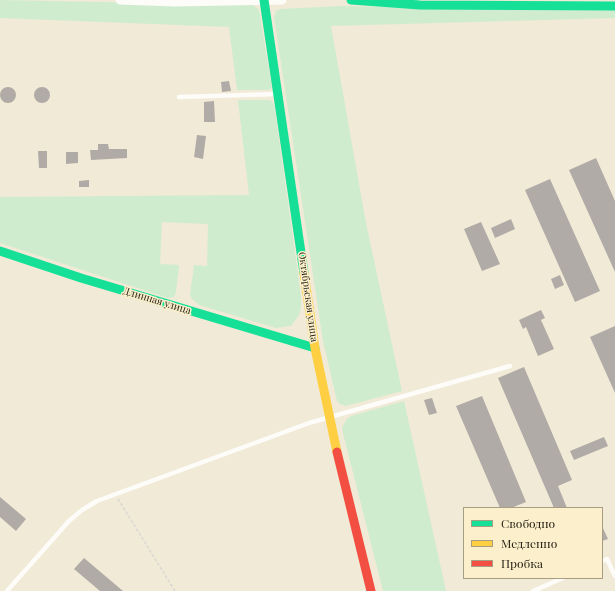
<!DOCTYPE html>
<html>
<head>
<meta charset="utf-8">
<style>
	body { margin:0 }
	#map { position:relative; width:615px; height:591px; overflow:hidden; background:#f0ead6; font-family:"Playfair Display",serif }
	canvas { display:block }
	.legend { position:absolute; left:463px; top:507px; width:140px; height:72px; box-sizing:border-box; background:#fbefcc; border:1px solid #a79d83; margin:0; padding:5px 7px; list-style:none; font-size:12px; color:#282316 }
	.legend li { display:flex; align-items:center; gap:8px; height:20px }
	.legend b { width:20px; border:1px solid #a79d83 }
</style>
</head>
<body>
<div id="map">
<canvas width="615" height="591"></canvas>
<ul class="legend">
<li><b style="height:5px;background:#16e098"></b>Свободно</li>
<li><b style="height:5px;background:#ffcf43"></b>Медленно</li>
<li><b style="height:5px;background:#f24e42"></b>Пробка</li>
</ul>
</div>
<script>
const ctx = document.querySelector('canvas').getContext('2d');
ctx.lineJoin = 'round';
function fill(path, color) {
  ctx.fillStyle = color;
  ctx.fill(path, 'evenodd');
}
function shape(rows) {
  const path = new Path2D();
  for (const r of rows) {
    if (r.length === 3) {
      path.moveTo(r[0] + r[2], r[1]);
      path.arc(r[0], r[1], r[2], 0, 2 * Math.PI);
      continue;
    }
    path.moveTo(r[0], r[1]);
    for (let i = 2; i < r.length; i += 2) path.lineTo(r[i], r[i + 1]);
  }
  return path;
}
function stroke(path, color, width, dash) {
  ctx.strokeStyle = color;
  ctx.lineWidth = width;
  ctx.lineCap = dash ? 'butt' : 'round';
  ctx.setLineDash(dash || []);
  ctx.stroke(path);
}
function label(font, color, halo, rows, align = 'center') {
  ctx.font = font + ' "Playfair Display",serif';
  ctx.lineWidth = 3;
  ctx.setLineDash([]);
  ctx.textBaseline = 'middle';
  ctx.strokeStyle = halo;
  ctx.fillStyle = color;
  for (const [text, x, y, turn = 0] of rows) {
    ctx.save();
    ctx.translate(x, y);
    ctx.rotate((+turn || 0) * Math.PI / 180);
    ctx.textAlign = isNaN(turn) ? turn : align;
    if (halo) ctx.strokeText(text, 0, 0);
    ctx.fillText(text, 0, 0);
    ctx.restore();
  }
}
fill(shape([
	[0,0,253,5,259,10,272,88,268,90,237,90,229,27,0,18],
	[341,6,439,8,615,9,615,18,331,26,366,223,402,391,346,406,340,404,337,401,323,341,274,17,276,11,280,9],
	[238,100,270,100,274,104,301,295,301,308,299,315,291,326,276,328,199,305,192,299,190,295,194,265,207,266,208,224,162,222,160,264,179,265,176,292,174,297,168,298,0,243,0,197,249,195],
	[404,401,446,591,383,591,343,433,342,428,344,424,347,419,351,416]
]), '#d0ecce');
fill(shape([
	[229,81,231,91,222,92,221,82],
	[42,95,8],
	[8,95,8],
	[214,101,215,122,204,122,204,102],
	[197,135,206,136,203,159,194,157],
	[98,144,108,144,109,149,127,149,127,158,91,160,90,150,98,150],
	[38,151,47,151,47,168,39,168],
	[66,152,78,152,78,163,66,164],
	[596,158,615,201,615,272,569,170],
	[550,179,600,291,575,302,525,190],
	[89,180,89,187,79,187,79,181],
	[511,219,515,229,495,238,491,228],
	[481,222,500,264,482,271,464,229],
	[560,275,564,285,555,289,551,279],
	[541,310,545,318,541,320,554,349,538,356,526,327,523,329,519,320],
	[615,326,615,393,590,337],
	[524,367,572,480,558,486,567,508,554,508,498,378],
	[482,396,526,502,511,508,500,508,456,406],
	[432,398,437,413,429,415,424,400],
	[604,437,608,446,574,460,570,451],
	[0,497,26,519,16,531,0,517],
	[602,526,608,539,602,541],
	[84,558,123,591,100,591,74,569]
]), '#b1aba7');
stroke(shape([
	[118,499,175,591]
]), '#dad8d3', 1.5, [3, 2]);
stroke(shape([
	[179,97,277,94],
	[602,561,607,559,615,576],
	[7,591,69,521,82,510,97,501,309,423,510,366],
	[533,591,563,578]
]), '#fdfcf9', 4.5);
stroke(shape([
	[120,0,175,2,282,0]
]), '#fdfcf9', 9);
stroke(shape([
	[264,0,304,273],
	[351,0,420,5,615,6],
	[0,251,81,278,315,348]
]), '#16e098', 9);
stroke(shape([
	[304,273,315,348,337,452]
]), '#ffcf43', 9);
stroke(shape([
	[337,452,371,591]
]), '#f24e42', 9);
label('10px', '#282316', '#fbefcc', [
	["Октябрьская улица",308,297,82],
	["Длинная улица",157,301,17]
]);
</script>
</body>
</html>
